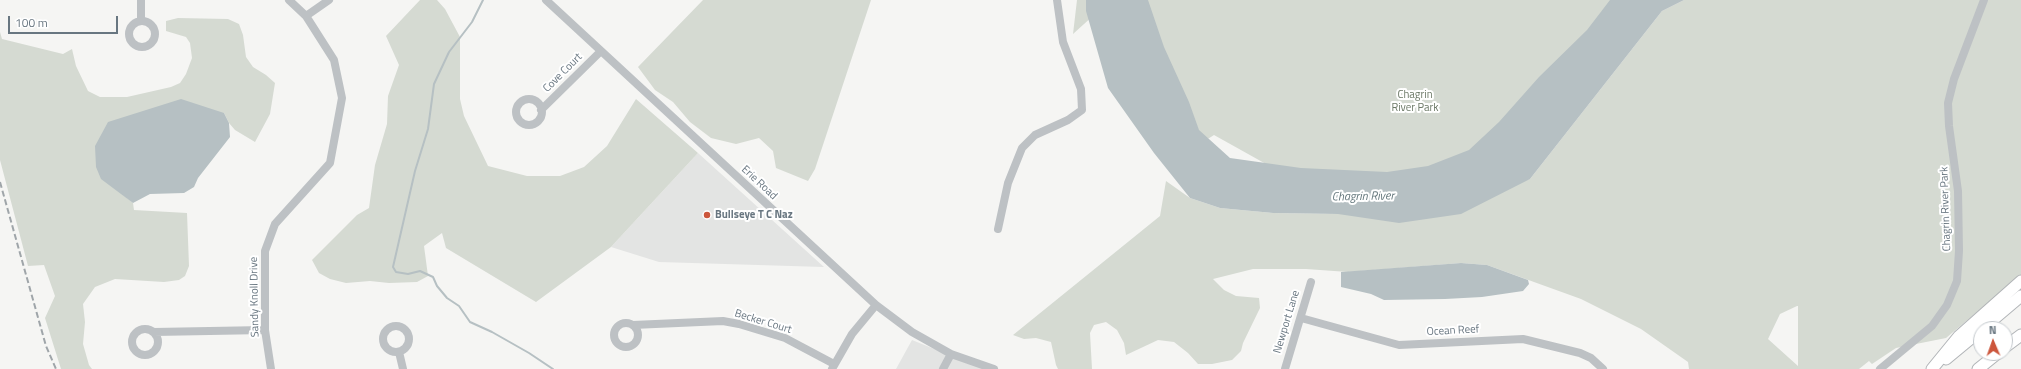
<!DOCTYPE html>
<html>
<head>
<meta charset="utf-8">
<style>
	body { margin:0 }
	#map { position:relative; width:2021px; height:369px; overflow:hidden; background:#f5f5f3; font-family:"Titillium Web",sans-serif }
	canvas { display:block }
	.north { position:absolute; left:1973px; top:321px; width:40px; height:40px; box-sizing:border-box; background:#fff; border:1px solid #c3c8cc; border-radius:50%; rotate:358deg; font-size:11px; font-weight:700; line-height:16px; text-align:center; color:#687680 }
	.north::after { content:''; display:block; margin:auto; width:14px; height:18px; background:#cc563c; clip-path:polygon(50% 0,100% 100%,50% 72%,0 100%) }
	.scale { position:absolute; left:8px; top:16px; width:110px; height:18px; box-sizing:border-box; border:2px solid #687680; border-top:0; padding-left:5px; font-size:12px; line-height:14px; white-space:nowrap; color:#687680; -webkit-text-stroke:3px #fff; paint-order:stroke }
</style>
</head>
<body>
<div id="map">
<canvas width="2021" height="369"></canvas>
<div class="north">N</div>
<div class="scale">100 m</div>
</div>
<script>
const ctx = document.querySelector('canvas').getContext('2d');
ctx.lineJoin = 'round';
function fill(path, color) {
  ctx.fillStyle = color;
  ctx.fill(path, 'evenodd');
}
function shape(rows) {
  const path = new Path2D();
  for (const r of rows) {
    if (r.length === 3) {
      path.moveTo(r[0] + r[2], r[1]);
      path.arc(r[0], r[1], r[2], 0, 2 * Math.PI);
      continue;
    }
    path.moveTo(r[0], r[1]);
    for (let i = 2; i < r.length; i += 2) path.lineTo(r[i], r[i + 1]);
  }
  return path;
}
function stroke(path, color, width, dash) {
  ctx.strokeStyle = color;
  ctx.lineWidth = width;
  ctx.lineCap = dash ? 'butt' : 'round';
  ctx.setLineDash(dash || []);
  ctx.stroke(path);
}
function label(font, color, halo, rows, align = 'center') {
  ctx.font = font + ' "Titillium Web",sans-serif';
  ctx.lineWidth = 4;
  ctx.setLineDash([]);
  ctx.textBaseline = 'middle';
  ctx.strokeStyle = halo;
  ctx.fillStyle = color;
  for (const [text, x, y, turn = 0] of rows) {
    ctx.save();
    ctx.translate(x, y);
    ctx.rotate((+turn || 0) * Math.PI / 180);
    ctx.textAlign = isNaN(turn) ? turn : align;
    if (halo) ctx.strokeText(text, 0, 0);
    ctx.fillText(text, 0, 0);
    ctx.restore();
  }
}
fill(shape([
	[698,153,824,267,659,262,611,247],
	[912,340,984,369,896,369]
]), '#e3e4e3');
fill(shape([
	[420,0,437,0,445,9,460,37,460,99,464,116,488,166,527,176,560,176,584,167,607,146,636,99,698,153,611,247,536,302,446,248,442,233,424,246,428,276,417,282,389,283,370,281,346,283,330,279,319,273,312,260,357,215,369,208,375,165,387,124,388,96,399,65,386,36],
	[703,0,871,0,815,169,808,181,776,168,773,151,759,138,736,144,711,138,690,122,673,102,655,90,638,67],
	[1077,0,1639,0,1530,169,1309,188,1214,135,1180,157,1105,5,1073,34],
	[1684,0,2021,0,2021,275,1946,338,1896,348,1872,364,1869,361,1859,369,1689,369,1688,362,1641,329,1581,299,1487,265,1461,263,1348,272,1306,269,1253,269,1213,279,1224,290,1236,296,1259,298,1260,308,1243,343,1241,351,1232,360,1212,364,1198,364,1188,353,1174,342,1158,340,1126,355,1124,343,1117,330,1106,322,1094,325,1090,333,1092,369,1058,369,1056,365,1051,342,1036,338,1024,339,1013,335,1160,216,1166,181,1190,198,1220,208,1273,213,1338,214,1530,179,1662,11],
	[1797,306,1798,306,1798,366,1768,339,1780,314],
	[178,18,228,19,239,24,243,35,246,57,253,67,266,75,275,83,270,114,255,142,235,130,229,123,224,113,120,192,133,203,134,210,187,213,189,266,185,276,179,280,164,282,115,279,95,287,83,304,85,322,83,344,89,365,92,369,61,369,45,318,55,296,44,265,28,266,0,160,0,32,2,39,63,54,72,49,76,66,88,91,100,97,127,97,171,87,180,83,186,74,192,58,190,43,186,37,166,31,166,21]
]), '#d5dad2');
fill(shape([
	[1086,0,1148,0,1164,47,1189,102,1199,130,1230,158,1301,168,1387,172,1428,166,1469,150,1499,122,1539,77,1587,30,1610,0,1684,0,1662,11,1530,179,1461,214,1399,223,1338,214,1273,213,1220,208,1190,198,1154,153,1108,88,1086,11],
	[181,99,224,113,229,123,230,137,198,178,194,187,184,193,150,194,133,203,101,179,96,167,95,146,108,122],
	[1461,263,1487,265,1528,280,1529,284,1523,291,1482,297,1445,299,1384,300,1371,294,1341,287,1341,272]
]), '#b6c0c3');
stroke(shape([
	[483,0,472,22,449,52,434,84,428,129,415,171,393,267,396,272,408,274,420,271,433,277,437,286,447,298,459,306,470,322,492,332,529,353,553,369]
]), '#b6c0c3', 2);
const highway = shape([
	[1982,329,2021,296],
	[2005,347,2021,335],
	[1946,359,1981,330],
	[1932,369,1959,336,2021,281],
	[1978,369,1998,353]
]);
stroke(highway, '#b1b4b7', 13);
stroke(shape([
	[141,0,141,21],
	[546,0,876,305,912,332,951,354,994,369],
	[306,16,329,0],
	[142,34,13],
	[529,112,13],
	[541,110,601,51],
	[998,229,1008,183,1022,148,1035,135,1068,120,1082,110,1081,89,1063,42,1057,0],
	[1301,318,1399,345,1523,339,1580,353,1591,358,1603,369],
	[626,335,12],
	[633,325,723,321,739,324,785,338,834,364],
	[396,339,13],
	[145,342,13],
	[154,332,265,330],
	[399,352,403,369],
	[271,369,265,330,265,251,275,224,330,163,342,98,334,60,306,16,289,0],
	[832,369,852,334,876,305],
	[943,369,951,354],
	[1285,369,1311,282],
	[1880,369,1932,326,1947,305,1957,281,1959,251,1958,191,1949,126,1948,103,1954,79,1984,0]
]), '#bdc1c4', 8);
stroke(highway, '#fff', 11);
stroke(shape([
	[0,182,46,346,56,369]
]), '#9fa5a9', 2, [6, 3]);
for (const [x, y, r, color] of [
	[707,215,4,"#cc563c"]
]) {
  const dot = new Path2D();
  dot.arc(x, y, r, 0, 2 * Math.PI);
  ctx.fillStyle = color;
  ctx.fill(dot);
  stroke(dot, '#fff', 1.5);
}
label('11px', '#687680', '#fff', [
	["Cove Court",563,73,-45],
	["Erie Road",759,183,43],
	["Chagrin River Park",1946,209,-92],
	["Sandy Knoll Drive",255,297,-91],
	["Becker Court",763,322,17],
	["Newport Lane",1287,322,-73],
	["Ocean Reef",1453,331,-3]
]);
label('11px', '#6b7866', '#fff', [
	["Chagrin",1415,95],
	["River Park",1415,108]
]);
label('bold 11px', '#687680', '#fff', [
	["Bullseye T C Naz",715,215]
], 'left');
label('italic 12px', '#64777c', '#fff', [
	["Chagrin River",1363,197,-1]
]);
</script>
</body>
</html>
